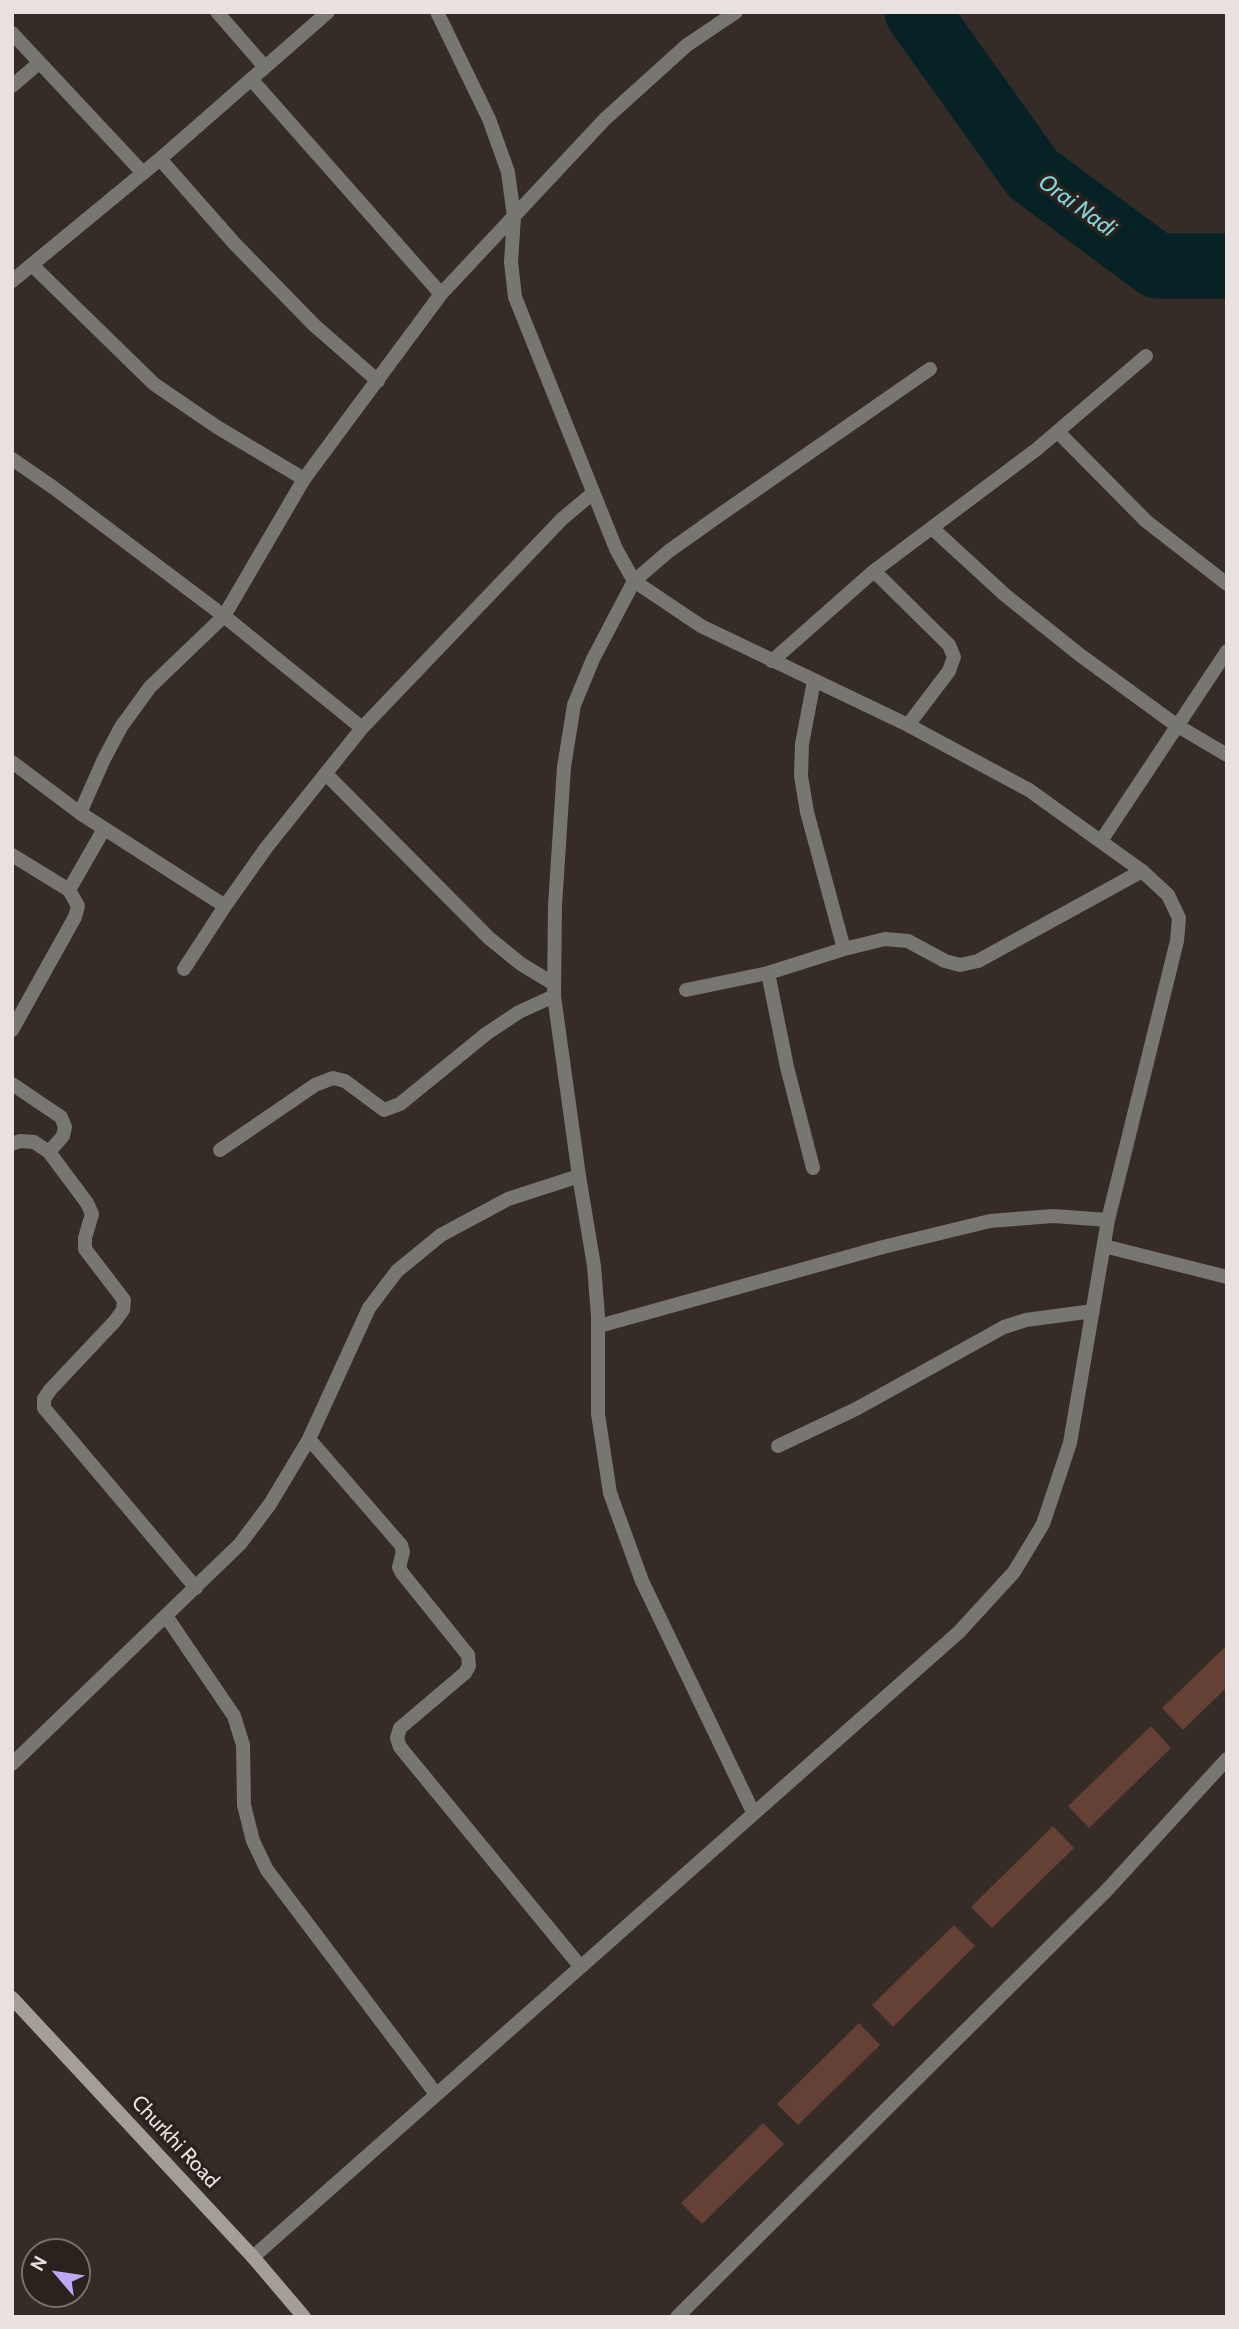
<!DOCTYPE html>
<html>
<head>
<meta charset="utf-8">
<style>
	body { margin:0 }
	#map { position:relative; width:1239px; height:2329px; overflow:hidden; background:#352b27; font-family:Cabin,sans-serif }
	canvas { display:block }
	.frame { position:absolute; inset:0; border:14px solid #e8e1df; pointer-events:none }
	.north { position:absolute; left:21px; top:2238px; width:70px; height:70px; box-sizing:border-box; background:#2b211d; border:2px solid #776e6b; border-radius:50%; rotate:299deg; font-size:19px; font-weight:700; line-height:28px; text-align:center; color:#e8e1df }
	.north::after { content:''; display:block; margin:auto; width:24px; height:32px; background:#bea9f4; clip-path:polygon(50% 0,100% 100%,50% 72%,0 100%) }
</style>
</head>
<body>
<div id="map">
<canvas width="1239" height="2329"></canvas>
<div class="frame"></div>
<div class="north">N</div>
</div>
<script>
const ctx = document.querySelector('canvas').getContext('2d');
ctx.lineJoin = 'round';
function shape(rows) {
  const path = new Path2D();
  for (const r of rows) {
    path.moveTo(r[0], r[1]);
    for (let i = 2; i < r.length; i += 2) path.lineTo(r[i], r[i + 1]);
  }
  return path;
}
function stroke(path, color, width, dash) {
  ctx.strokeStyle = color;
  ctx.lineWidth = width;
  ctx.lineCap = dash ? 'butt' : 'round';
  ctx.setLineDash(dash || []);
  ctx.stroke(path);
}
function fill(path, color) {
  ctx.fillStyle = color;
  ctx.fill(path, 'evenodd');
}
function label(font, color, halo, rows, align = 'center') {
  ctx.font = font + ' Cabin,sans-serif';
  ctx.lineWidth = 7;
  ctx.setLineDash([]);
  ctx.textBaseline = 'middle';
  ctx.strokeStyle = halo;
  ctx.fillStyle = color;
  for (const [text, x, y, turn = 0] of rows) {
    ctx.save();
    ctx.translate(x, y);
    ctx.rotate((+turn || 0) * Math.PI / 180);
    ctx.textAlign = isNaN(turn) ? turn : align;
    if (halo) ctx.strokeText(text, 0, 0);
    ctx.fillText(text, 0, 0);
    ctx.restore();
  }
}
stroke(shape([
	[917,12,1033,174,1157,266,1227,266]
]), '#072224', 65);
fill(shape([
	[1227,1645,1227,1687,1183,1730,1162,1708],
	[1151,1726,1171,1748,1089,1828,1068,1806],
	[1053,1826,1074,1848,992,1928,971,1907],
	[954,1925,975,1946,893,2027,872,2005],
	[859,2023,880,2045,798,2125,777,2104],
	[763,2123,784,2144,702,2224,681,2203]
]), '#644035');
stroke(shape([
	[677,2317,1107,1890,1227,1759]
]), '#787671', 14);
stroke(shape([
	[217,12,264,66],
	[12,33,143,173],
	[251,79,441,294],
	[12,86,39,63],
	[160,159,234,243,314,325,378,381],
	[32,265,154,384,217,427,304,479],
	[12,281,160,159,328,12],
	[1058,432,1146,521,1227,584],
	[12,459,54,488,224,616,362,728],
	[932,528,1005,595,1080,655,1176,725,1227,755],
	[874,571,949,645,954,657,949,671,908,725],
	[772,661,874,571,1037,449,1146,356],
	[814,681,802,744,801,776,807,812,844,949],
	[12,762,80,813,225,906],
	[326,774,489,938,521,964,554,984],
	[80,813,104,759,121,727,150,687,224,616,304,479,441,294,605,119,687,45,736,12],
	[1101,841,1227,651],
	[12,855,69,890,78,906,75,917,12,1030],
	[69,890,104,829],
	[184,969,225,906,266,848,362,728,562,519,593,493],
	[768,973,787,1067,813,1168],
	[686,990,768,973,844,949,885,939,908,941,945,961,960,965,978,961,1142,871],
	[12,1084,61,1117,65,1127,63,1136,49,1152],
	[12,1144,20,1141,34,1142,49,1152,87,1203,92,1214,85,1238,85,1249,124,1300,123,1310,115,1321,50,1390,44,1399,44,1408,196,1588],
	[220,1150,315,1085,333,1078,345,1081,384,1110,400,1104,486,1034,519,1012,554,996],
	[1104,1246,1227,1277],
	[599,1326,883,1247,990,1221,1053,1216,1108,1220],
	[309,1439,401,1545,403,1552,399,1567,402,1573,468,1655,469,1666,465,1673,400,1728,397,1738,400,1747,580,1966],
	[778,1446,856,1409,1004,1327,1026,1320,1093,1311],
	[166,1616,234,1716,243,1745,244,1805,253,1841,267,1870,436,2094],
	[12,1764,240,1544,270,1504,309,1439,369,1308,397,1271,441,1235,508,1199,579,1176],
	[753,1812,642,1581,610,1493,598,1414,598,1316,594,1266,579,1176,554,996,555,906,564,767,574,705,593,659,634,581,669,551,714,519,930,369],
	[253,2257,959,1632,1014,1572,1043,1524,1070,1443,1108,1220,1177,941,1179,918,1168,895,1142,871,1029,790,908,725,701,626,634,581,616,549,515,297,511,262,514,217,508,172,489,119,437,12]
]), '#787671', 14);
stroke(shape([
	[12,1998,253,2257,304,2317]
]), '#a39f98', 14);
label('21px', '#e8e1df', '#2b211d', [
	["Churkhi Road",175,2142,47]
]);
label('italic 23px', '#7ed3dc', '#2b211d', [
	["Orai Nadi",1077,206,36]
]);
</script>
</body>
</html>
